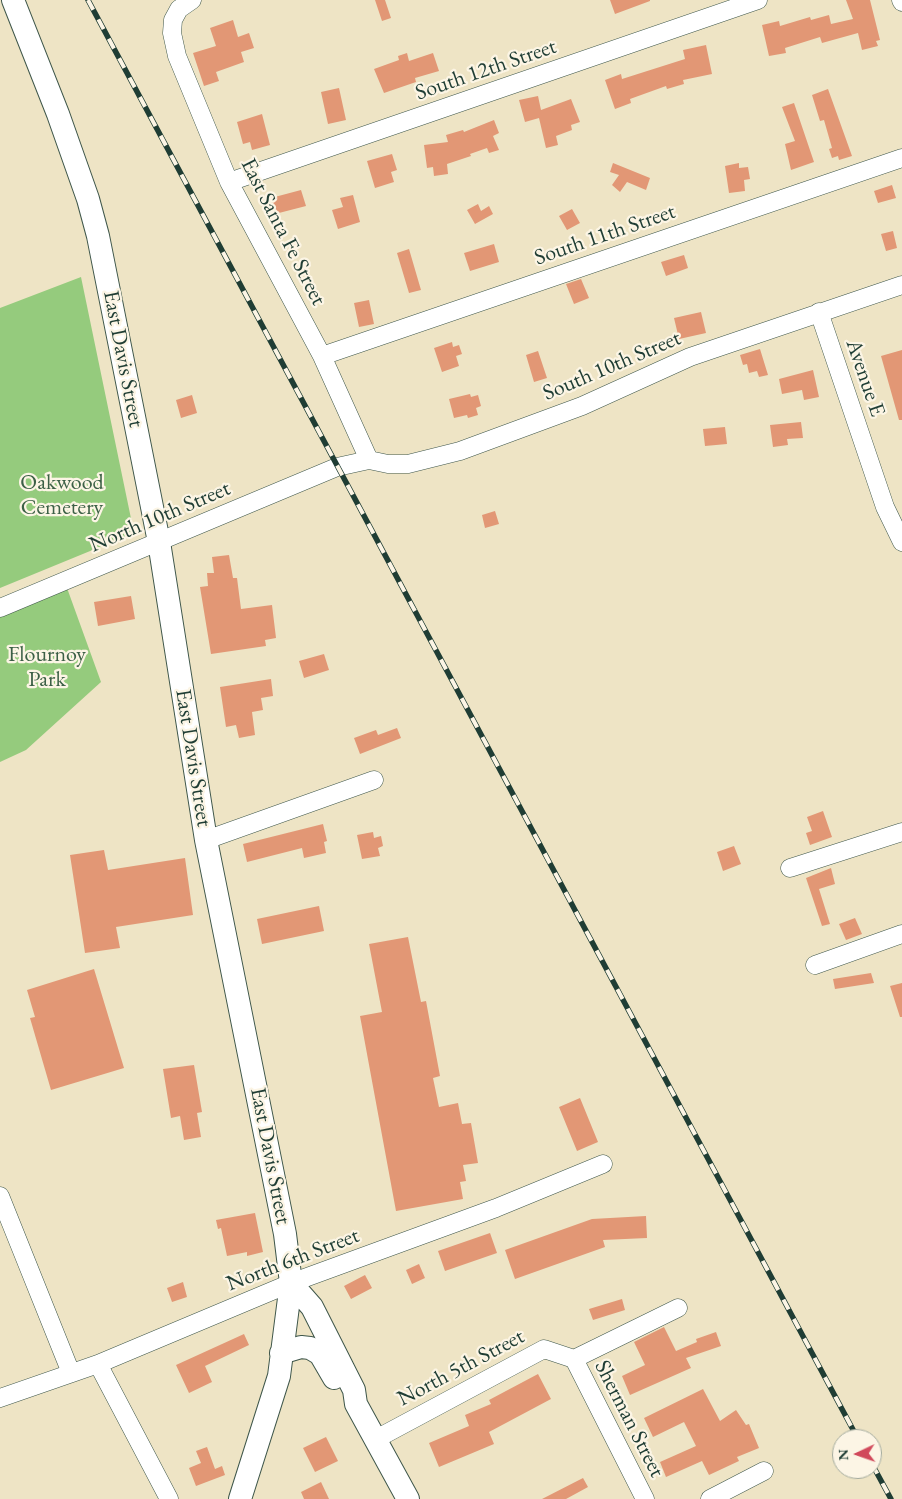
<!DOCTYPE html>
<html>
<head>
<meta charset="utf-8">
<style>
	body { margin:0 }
	#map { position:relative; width:902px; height:1499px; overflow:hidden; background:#eee4c5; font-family:"EB Garamond",serif }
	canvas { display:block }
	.north { position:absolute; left:832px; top:1429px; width:50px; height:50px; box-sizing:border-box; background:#fcf5e5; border:1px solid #a4ab9e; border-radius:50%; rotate:267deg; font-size:14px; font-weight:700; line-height:20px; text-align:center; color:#1f3d34 }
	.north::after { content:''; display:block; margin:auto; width:18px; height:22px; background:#d1495b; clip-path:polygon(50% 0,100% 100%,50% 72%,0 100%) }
</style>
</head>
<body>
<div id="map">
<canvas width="902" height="1499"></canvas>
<div class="north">N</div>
</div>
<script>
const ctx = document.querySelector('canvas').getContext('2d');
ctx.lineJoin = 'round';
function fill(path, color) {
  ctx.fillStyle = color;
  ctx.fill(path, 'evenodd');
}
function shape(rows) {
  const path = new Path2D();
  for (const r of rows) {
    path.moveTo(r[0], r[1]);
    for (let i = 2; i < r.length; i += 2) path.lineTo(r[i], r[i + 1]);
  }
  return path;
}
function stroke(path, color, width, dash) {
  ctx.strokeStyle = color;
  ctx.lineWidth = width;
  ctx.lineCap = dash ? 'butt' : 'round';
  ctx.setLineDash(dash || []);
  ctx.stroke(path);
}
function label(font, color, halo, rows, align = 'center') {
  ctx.font = font + ' "EB Garamond",serif';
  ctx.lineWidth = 4.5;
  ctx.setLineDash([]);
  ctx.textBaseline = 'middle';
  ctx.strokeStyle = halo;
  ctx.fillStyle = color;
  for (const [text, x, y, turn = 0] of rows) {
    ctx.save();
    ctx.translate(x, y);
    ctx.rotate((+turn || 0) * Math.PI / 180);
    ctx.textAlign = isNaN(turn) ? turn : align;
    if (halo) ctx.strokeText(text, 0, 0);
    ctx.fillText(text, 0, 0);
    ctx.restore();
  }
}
fill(shape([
	[81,277,134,533,0,588,0,308],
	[67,588,101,682,26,750,0,762,0,615]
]), '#95cb7d');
fill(shape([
	[375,0,385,0,391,18,382,21],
	[610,0,650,0,650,1,615,14],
	[846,0,870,0,880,40,876,41,878,46,862,50,858,33,822,43,820,37,785,48,786,53,769,56,762,25,779,21,780,26,810,17,811,20,829,15,831,24,853,19],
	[233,20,238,37,249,33,254,48,241,52,244,62,216,72,219,81,204,86,193,53,216,46,210,28],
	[706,45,712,74,683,80,684,84,667,89,666,86,630,99,631,103,615,109,605,80,621,74,622,79,685,59,683,50],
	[407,53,409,61,433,53,439,71,415,78,416,82,384,93,374,69,399,60,398,56],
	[339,88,346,120,328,124,321,92],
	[828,89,852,156,839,160,838,156,832,158,829,149,832,148,824,120,820,121,812,95],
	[538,96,541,110,571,99,580,122,571,125,572,130,556,136,558,145,546,148,539,118,525,122,519,100],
	[794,103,814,162,791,170,785,144,795,141,782,107],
	[262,114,270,145,252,150,250,142,243,144,237,122],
	[494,120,499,133,493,136,499,150,489,153,487,148,470,154,471,156,447,164,448,174,434,176,433,167,427,168,424,145,448,142,446,135,463,130,464,132],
	[392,154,397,170,391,172,394,182,375,188,367,161],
	[613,163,650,178,646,190,627,182,620,192,612,185,619,175,610,172],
	[739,163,739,168,748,167,750,179,744,180,745,191,729,193,725,166],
	[892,185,896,198,878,203,874,191],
	[301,190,306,206,275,214,271,198],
	[353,195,360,222,338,229,332,210,343,207,340,198],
	[478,204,481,211,489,206,493,214,475,224,467,210],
	[572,209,580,223,567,230,559,216],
	[893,231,897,248,886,251,881,234],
	[494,244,499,262,470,271,464,253],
	[409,249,421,290,409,293,397,253],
	[684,255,688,268,666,276,661,262],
	[581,279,589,298,574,304,566,284],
	[369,300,374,324,359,327,354,303],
	[701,312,706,333,679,339,674,318],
	[452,342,453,347,459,345,462,354,456,356,459,366,442,372,434,348],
	[760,349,768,375,759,377,757,371,749,373,747,364,743,365,740,355],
	[902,350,902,420,899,420,881,356],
	[538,351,547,378,534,382,526,355],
	[813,370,819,397,804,400,802,390,782,394,779,379],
	[470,394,471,397,478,395,481,406,476,408,478,415,468,418,467,415,454,418,449,399],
	[192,395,197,413,181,418,176,400],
	[801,422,803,438,787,439,788,445,773,447,770,425],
	[725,427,727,444,705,446,703,429],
	[495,511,499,524,485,528,482,515],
	[229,555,233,578,237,578,241,609,272,605,276,638,265,640,266,646,211,654,200,587,208,586,207,573,214,573,212,557],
	[131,596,135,619,98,626,94,602],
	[324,654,329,670,304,678,299,661],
	[271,679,273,696,261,698,263,710,252,712,255,735,239,738,236,725,226,727,220,687],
	[397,728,401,738,360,754,354,738,376,730,378,735],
	[823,811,832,837,810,845,806,833,812,831,807,817],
	[323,824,327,841,324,842,326,853,304,858,302,848,247,862,243,844],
	[373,832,374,838,381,836,383,846,378,848,380,856,362,859,357,835],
	[734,846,741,864,723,871,717,852],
	[104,850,108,870,185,858,193,915,116,927,120,948,85,953,70,855],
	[831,868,835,884,819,889,830,924,822,926,806,878],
	[319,906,324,931,262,944,257,919],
	[855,918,862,934,846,940,839,924],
	[408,937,421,1002,426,1001,440,1076,433,1078,439,1107,458,1103,462,1124,471,1123,478,1163,463,1165,466,1181,460,1182,463,1199,396,1211,360,1016,382,1012,369,944],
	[94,969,124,1068,51,1090,30,1018,35,1017,27,990],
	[871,973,874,983,835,989,833,979],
	[902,983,902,1017,900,1017,890,986],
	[194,1065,202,1112,197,1113,201,1137,184,1140,180,1116,171,1118,163,1069],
	[580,1098,598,1142,577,1151,559,1107],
	[255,1213,263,1252,247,1256,247,1252,227,1256,221,1228,218,1229,216,1220],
	[646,1216,647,1238,603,1240,605,1247,515,1279,505,1250,592,1219],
	[490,1233,497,1253,445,1271,438,1251],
	[419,1264,425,1278,412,1284,406,1270],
	[365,1275,372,1288,351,1299,344,1286],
	[183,1282,187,1297,172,1302,167,1288],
	[622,1299,625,1310,593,1320,589,1309],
	[664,1327,676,1351,697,1342,696,1339,716,1332,721,1346,686,1358,691,1368,630,1395,622,1376,645,1365,634,1342],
	[244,1334,249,1345,205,1366,212,1382,189,1393,176,1365],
	[538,1374,551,1399,489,1432,494,1444,439,1467,429,1443,469,1426,465,1415,491,1404,489,1400],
	[703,1389,720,1421,736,1410,746,1425,749,1424,759,1448,737,1457,739,1461,709,1475,702,1461,666,1477,660,1462,696,1446,684,1422,653,1437,644,1418],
	[326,1437,338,1461,315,1472,303,1448],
	[207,1447,215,1469,222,1466,225,1475,196,1486,189,1468,201,1463,196,1451],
	[583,1478,588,1487,566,1499,542,1499],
	[321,1482,329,1499,304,1499,301,1492]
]), '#e29775');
const minor = shape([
	[192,0,179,9,173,20,172,33,177,56,229,182,322,356,369,460],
	[901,0,902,2],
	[229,182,758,0],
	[819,312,885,507,902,542],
	[322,356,902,158],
	[0,608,337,467,369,460,388,464,408,464,460,451,582,406,690,357,902,285],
	[206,840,374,780],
	[790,868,902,832],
	[815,965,902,934],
	[0,1196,71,1373],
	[574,1359,645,1499],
	[98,1364,169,1499],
	[0,1398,98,1364,291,1283,496,1208,603,1164],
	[376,1439,544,1349,574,1359,678,1308],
	[710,1499,764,1471]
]);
const major = shape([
	[13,0,58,114,88,199,98,236,159,542,206,840,285,1234,291,1283,312,1307,354,1390,356,1404,408,1499],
	[281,1353,301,1347,310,1348,320,1354,334,1378],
	[240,1499,279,1376,291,1283]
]);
stroke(minor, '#3e564a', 19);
stroke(major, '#3e564a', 24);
stroke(minor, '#fff', 18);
stroke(major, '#fff', 22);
const rail = shape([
	[88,0,858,1439],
	[872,1464,891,1499]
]);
stroke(rail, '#1f3d34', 5.5);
stroke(rail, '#fcf5e5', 4, [11]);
label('22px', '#1f3d34', '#fcf5e5', [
	["South 12th Street",486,70,-19],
	["East Santa Fe Street",283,232,63],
	["South 11th Street",605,235,-19],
	["East Davis Street",123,359,79],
	["South 10th Street",612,366,-23],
	["Avenue E",865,378,71],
	["North 10th Street",160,517,-23],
	["East Davis Street",193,758,81],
	["East Davis Street",270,1156,79],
	["North 6th Street",293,1260,-21],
	["North 5th Street",461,1368,-28],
	["Sherman Street",629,1419,63]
]);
label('22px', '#3c6046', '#fcf5e5', [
	["Oakwood",62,483],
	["Cemetery",62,508],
	["Flournoy",47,655],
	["Park",47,680]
]);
</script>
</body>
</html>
